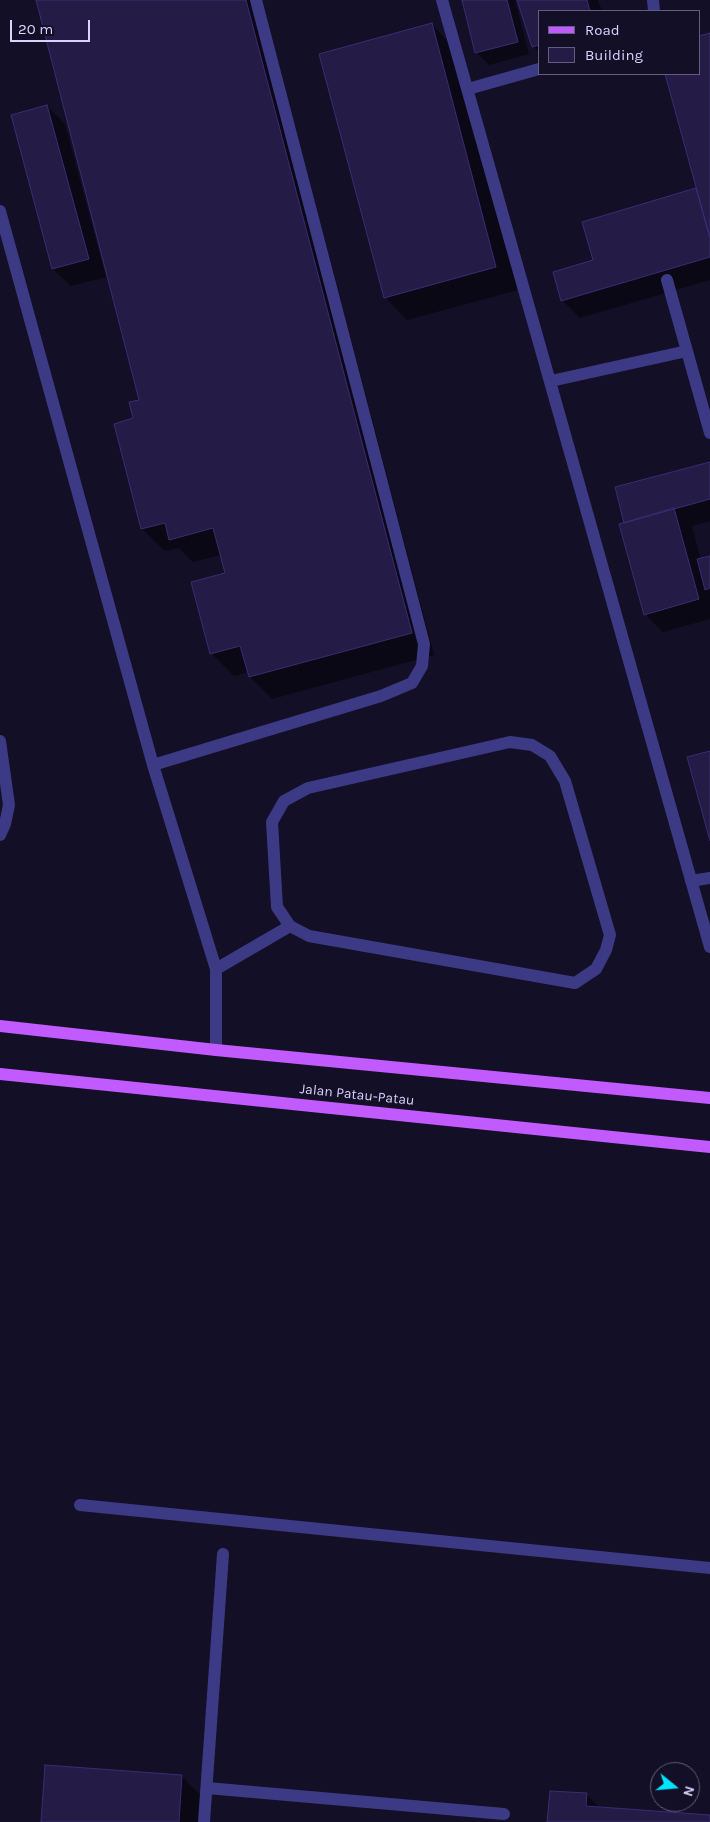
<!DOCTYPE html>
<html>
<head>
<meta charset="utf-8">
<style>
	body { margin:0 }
	#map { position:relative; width:710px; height:1822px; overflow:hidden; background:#130f26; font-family:Karla,sans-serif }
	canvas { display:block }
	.legend { position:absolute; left:538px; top:10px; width:162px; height:65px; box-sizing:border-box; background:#130f26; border:1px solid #625e7d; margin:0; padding:6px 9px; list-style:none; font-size:15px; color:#d9d4ff }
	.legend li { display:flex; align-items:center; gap:10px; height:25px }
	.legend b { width:25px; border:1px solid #625e7d }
	.north { position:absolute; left:650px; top:1762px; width:50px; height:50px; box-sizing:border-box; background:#130f26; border:1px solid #625e7d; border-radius:50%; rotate:107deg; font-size:14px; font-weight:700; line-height:20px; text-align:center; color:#d9d4ff }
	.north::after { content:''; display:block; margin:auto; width:18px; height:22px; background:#00e5ff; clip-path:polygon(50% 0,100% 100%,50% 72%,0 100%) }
	.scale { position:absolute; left:10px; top:20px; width:80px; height:22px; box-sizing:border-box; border:2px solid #d9d4ff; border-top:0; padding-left:6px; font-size:15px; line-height:18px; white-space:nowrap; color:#d9d4ff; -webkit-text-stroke:4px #130f26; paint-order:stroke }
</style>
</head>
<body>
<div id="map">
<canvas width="710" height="1822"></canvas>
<ul class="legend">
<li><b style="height:6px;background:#c25bff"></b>Road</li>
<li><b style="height:14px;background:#241b47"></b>Building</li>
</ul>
<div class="north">N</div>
<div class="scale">20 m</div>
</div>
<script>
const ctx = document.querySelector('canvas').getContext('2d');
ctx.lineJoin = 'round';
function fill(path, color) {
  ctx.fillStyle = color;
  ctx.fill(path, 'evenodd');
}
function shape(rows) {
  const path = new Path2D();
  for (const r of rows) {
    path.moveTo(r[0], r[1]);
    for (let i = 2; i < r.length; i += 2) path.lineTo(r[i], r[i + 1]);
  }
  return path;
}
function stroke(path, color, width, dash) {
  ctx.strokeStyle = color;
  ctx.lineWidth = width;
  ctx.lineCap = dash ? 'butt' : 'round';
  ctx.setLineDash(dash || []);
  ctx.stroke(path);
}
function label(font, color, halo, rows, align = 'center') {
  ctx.font = font + ' Karla,sans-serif';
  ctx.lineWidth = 5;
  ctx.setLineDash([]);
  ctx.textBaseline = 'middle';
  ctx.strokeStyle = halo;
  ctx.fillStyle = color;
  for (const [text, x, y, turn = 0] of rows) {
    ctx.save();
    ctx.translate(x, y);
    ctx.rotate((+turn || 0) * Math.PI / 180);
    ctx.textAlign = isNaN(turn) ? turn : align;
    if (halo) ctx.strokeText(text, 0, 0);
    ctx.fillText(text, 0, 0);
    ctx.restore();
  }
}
fill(shape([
	[37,0,262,0,434,655,272,699,250,677,248,672,234,676,211,653,227,574,221,555,193,562,179,548,165,551,142,529,135,419,140,401],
	[463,0,515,0,529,54,489,65,477,53],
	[519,0,598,0,602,11,539,11,539,52,533,46],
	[432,25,454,47,518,290,407,320,385,297],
	[710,34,710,280,580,318,562,300,594,261,696,190,699,194,666,74,699,74,699,37],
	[47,106,65,124,106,277,71,286,53,269],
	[710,463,710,521,692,526,701,560,710,557,710,619,663,632,645,614,625,524],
	[182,1776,204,1799,202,1822,42,1822],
	[586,1794,600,1808,710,1817,710,1822,548,1822]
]), '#0007');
const building = shape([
	[36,0,246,0,412,633,249,677,240,646,210,654,191,582,225,573,213,528,169,540,165,523,141,529,114,424,133,418,129,402,139,400,36,0],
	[462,0,507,0,518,42,475,53,462,0],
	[517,0,587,0,590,11,539,11,539,45,532,47,517,0],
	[432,23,496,267,384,298,319,54,432,23],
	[710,33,710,238,665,74,699,74,699,36,710,33],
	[47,105,89,259,52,269,11,115,47,105],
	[696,188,710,238,710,257,561,301,553,272,593,260,582,222,696,188],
	[710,462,710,499,624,523,615,487,710,462],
	[674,508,699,599,644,615,619,524,674,508],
	[710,556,710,588,705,590,697,559,710,556],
	[710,751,710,841,687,757,710,751],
	[45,1765,182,1775,179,1822,41,1822,45,1765],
	[550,1791,587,1793,586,1806,710,1815,710,1822,547,1822,550,1791]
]);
fill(building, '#241b47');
stroke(building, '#3b2d73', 1);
stroke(shape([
	[442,0,710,947],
	[653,0,654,11],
	[468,89,539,69],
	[0,211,153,765,216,969,216,1050],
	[667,280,710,433],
	[551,381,687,351],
	[0,741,9,805,5,824,0,835],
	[510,742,532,745,550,756,565,781,610,935,606,950,596,969,575,983,309,936,290,926,277,907,272,822,284,801,308,788,510,742],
	[153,765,381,696,412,683,422,666,424,644,256,0],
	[691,881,710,878],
	[216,969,290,926],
	[80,1505,710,1568],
	[207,1788,504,1814],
	[204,1822,223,1554]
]), '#3d3a85', 12);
stroke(shape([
	[0,1026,216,1050,710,1098],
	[0,1074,710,1147]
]), '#c25bff', 12);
label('14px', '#d9d4ff', '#130f26', [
	["Jalan Patau-Patau",357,1095,6]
]);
</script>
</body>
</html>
